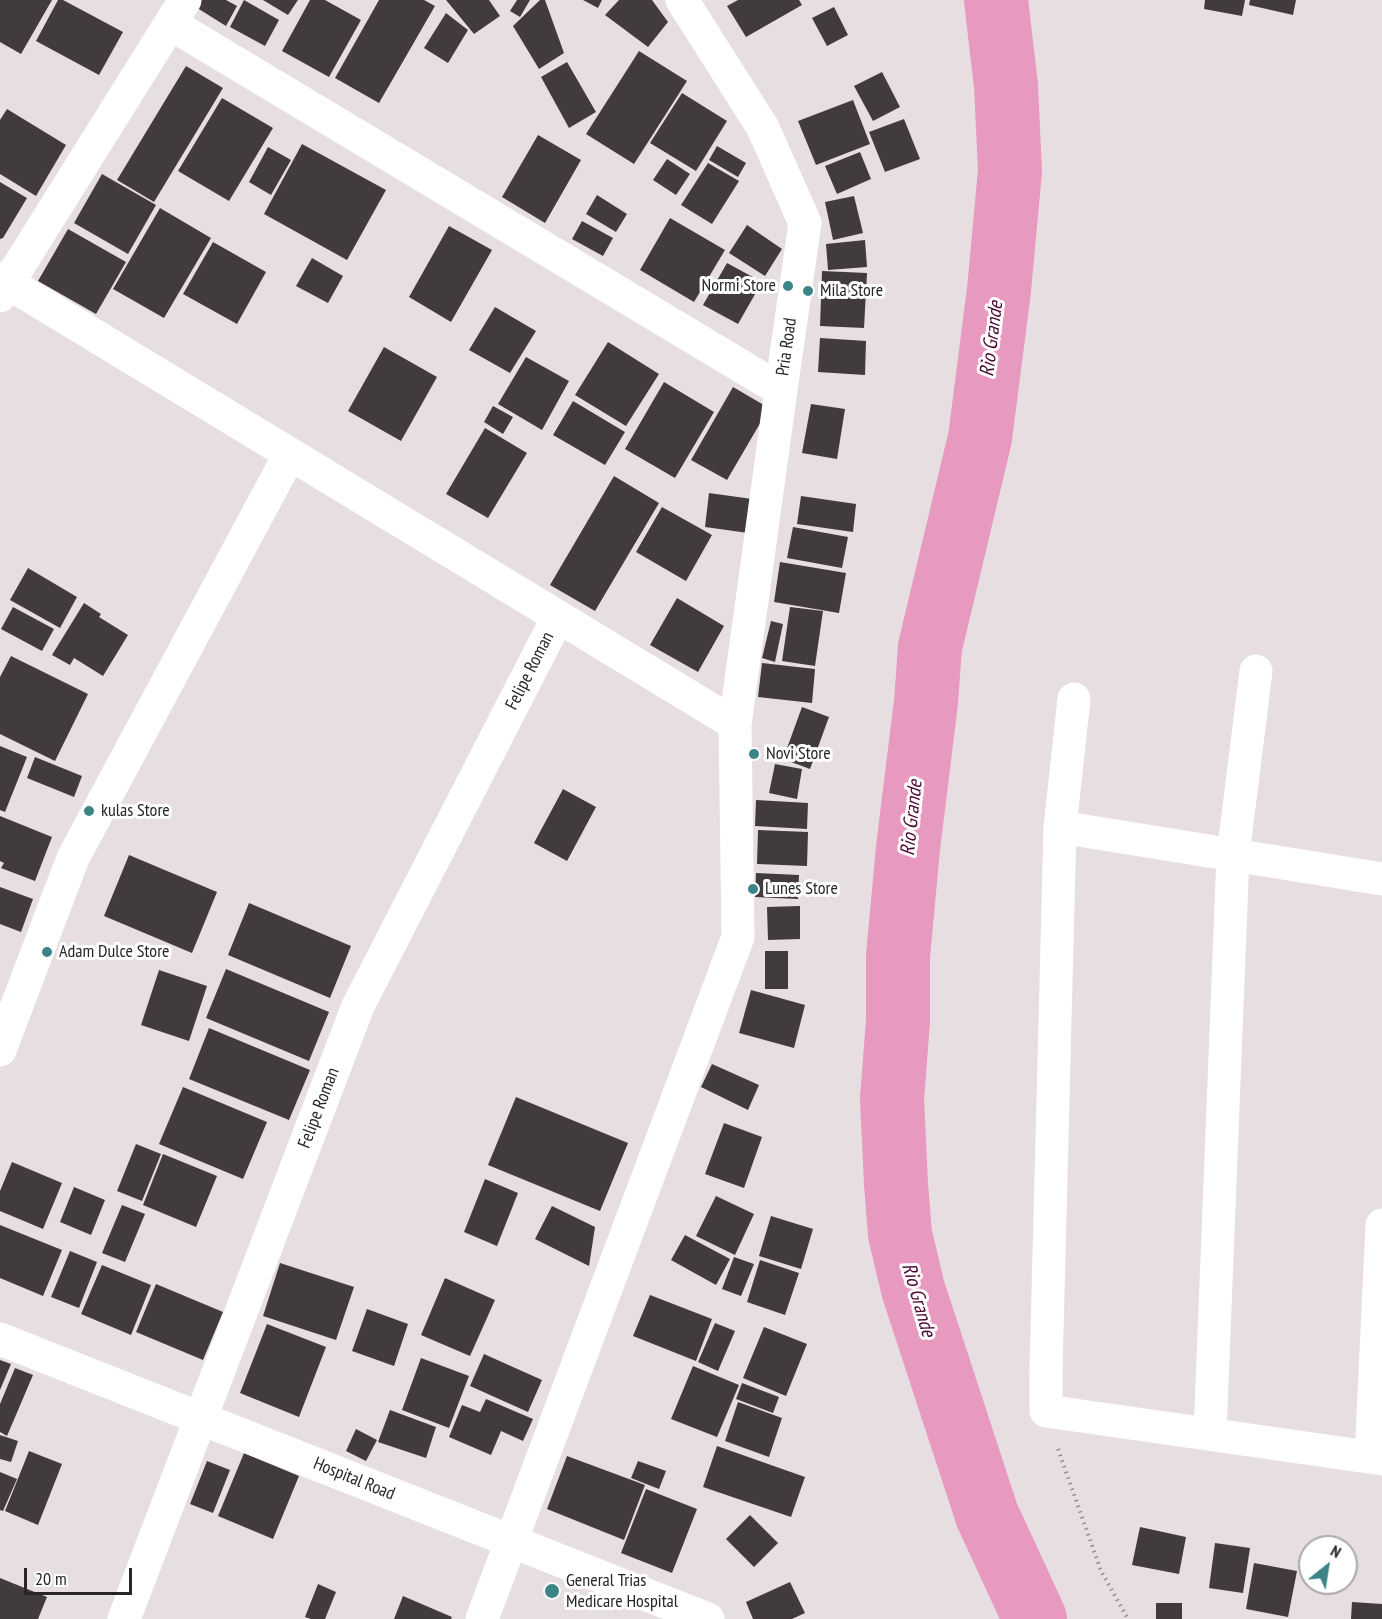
<!DOCTYPE html>
<html>
<head>
<meta charset="utf-8">
<style>
	body { margin:0 }
	#map { position:relative; width:1382px; height:1619px; overflow:hidden; background:#e7dee2; font-family:"PT Sans Narrow",sans-serif }
	canvas { display:block }
	.north { position:absolute; left:1298px; top:1535px; width:60px; height:60px; box-sizing:border-box; background:#fff; border:2px solid #a9a8a8; border-radius:50%; rotate:30deg; font-size:16px; font-weight:700; line-height:24px; text-align:center; color:#282526 }
	.north::after { content:''; display:block; margin:auto; width:21px; height:27px; background:#3c8487; clip-path:polygon(50% 0,100% 100%,50% 72%,0 100%) }
	.scale { position:absolute; left:24px; top:1568px; width:108px; height:27px; box-sizing:border-box; border:3px solid #282526; border-top:0; padding-left:8px; font-size:18px; line-height:21px; white-space:nowrap; color:#282526; -webkit-text-stroke:4px #fff; paint-order:stroke }
</style>
</head>
<body>
<div id="map">
<canvas width="1382" height="1619"></canvas>
<div class="north">N</div>
<div class="scale">20 m</div>
</div>
<script>
const ctx = document.querySelector('canvas').getContext('2d');
ctx.lineJoin = 'round';
function shape(rows) {
  const path = new Path2D();
  for (const r of rows) {
    path.moveTo(r[0], r[1]);
    for (let i = 2; i < r.length; i += 2) path.lineTo(r[i], r[i + 1]);
  }
  return path;
}
function stroke(path, color, width, dash) {
  ctx.strokeStyle = color;
  ctx.lineWidth = width;
  ctx.lineCap = dash ? 'butt' : 'round';
  ctx.setLineDash(dash || []);
  ctx.stroke(path);
}
function fill(path, color) {
  ctx.fillStyle = color;
  ctx.fill(path, 'evenodd');
}
function label(font, color, halo, rows, align = 'center') {
  ctx.font = font + ' "PT Sans Narrow",sans-serif';
  ctx.lineWidth = 6;
  ctx.setLineDash([]);
  ctx.textBaseline = 'middle';
  ctx.strokeStyle = halo;
  ctx.fillStyle = color;
  for (const [text, x, y, turn = 0] of rows) {
    ctx.save();
    ctx.translate(x, y);
    ctx.rotate((+turn || 0) * Math.PI / 180);
    ctx.textAlign = isNaN(turn) ? turn : align;
    if (halo) ctx.strokeText(text, 0, 0);
    ctx.fillText(text, 0, 0);
    ctx.restore();
  }
}
stroke(shape([
	[996,0,1006,86,1010,171,999,290,980,438,930,647,926,702,908,848,898,956,898,1021,892,1099,896,1184,900,1234,913,1289,987,1515,1035,1619]
]), '#e799bf', 64);
fill(shape([
	[0,0,52,0,21,54,0,42],
	[58,0,63,0,123,32,99,75,36,41],
	[198,0,226,0,237,6,226,26,194,6],
	[244,0,279,20,265,46,230,27],
	[263,0,298,0,288,15],
	[310,0,325,0,361,20,329,77,282,51],
	[379,0,424,0,435,6,379,103,335,78],
	[446,0,489,0,500,16,474,34],
	[517,0,530,0,520,17,510,11],
	[540,0,545,0,564,53,539,69,513,26],
	[583,0,602,0,598,8],
	[619,0,652,0,668,22,648,47,605,15],
	[738,0,799,0,802,5,746,37,727,6],
	[1205,0,1245,0,1242,16,1204,9],
	[1250,0,1296,0,1293,15,1249,5],
	[834,7,848,35,827,46,812,18],
	[446,13,468,30,448,63,424,48],
	[639,51,687,81,634,164,586,134],
	[567,62,596,112,569,128,541,77],
	[186,66,223,88,154,202,117,180],
	[882,72,900,107,873,121,854,86],
	[682,93,727,121,696,171,650,143],
	[222,98,273,128,229,201,178,171],
	[853,100,870,144,816,165,798,121],
	[7,109,66,145,36,196,0,174,0,120],
	[904,119,920,159,885,172,869,132],
	[538,135,581,160,545,223,502,197],
	[302,144,386,190,347,260,264,214],
	[717,146,746,163,738,177,709,160],
	[268,147,291,160,271,195,249,182],
	[860,152,871,179,837,194,825,166],
	[667,159,690,174,676,195,653,180],
	[708,163,739,181,712,224,681,205],
	[102,174,156,205,128,254,74,223],
	[0,182,27,198,3,238,0,239],
	[597,195,627,214,616,232,586,214],
	[854,196,863,233,833,240,825,202],
	[160,208,211,238,164,318,113,289],
	[670,218,725,250,694,302,640,270],
	[582,221,613,238,603,256,572,239],
	[747,225,782,249,765,276,729,253],
	[449,226,492,250,451,322,409,297],
	[68,229,126,262,96,314,38,281],
	[865,240,867,267,828,270,826,244],
	[213,242,266,272,237,324,183,294],
	[312,258,343,276,328,303,296,286],
	[727,263,762,282,738,324,703,305],
	[822,271,867,273,864,328,820,326],
	[495,307,536,331,510,373,469,350],
	[820,338,866,341,865,375,818,372],
	[608,342,659,374,626,426,575,395],
	[384,347,437,377,401,441,348,411],
	[526,357,569,381,542,430,498,404],
	[664,382,714,412,675,478,625,449],
	[733,387,769,408,727,480,691,460],
	[573,401,625,432,605,465,553,435],
	[811,404,845,409,837,459,802,453],
	[493,406,513,417,503,434,484,422],
	[485,428,527,453,488,518,446,494],
	[614,476,659,503,595,611,550,585],
	[709,493,752,499,748,533,705,527],
	[801,496,856,504,853,532,797,524],
	[662,507,712,535,686,581,636,552],
	[793,527,848,537,842,568,787,558],
	[780,562,846,573,839,613,774,602],
	[28,568,77,597,60,628,10,600],
	[677,598,724,626,698,672,650,645],
	[84,603,101,614,99,617,128,635,103,676,74,658,70,665,52,655],
	[13,607,54,629,42,651,1,629],
	[790,607,823,611,815,666,782,661],
	[771,621,783,624,775,662,762,658],
	[11,656,88,694,55,761,0,734,0,677],
	[762,663,815,669,812,703,758,697],
	[802,707,829,717,810,769,783,759],
	[0,746,27,757,5,812,0,810],
	[35,757,82,776,74,797,27,778],
	[775,764,802,769,797,799,769,793],
	[563,789,596,807,567,861,534,843],
	[756,800,808,803,807,829,755,826],
	[0,816,52,837,35,881,1,868,4,863,0,861],
	[758,830,808,832,807,866,757,864],
	[129,855,217,892,192,953,104,916],
	[756,873,799,875,798,899,755,897],
	[0,887,33,899,21,932,0,924],
	[249,903,351,946,330,998,228,955],
	[800,906,800,939,768,940,767,907],
	[765,951,788,951,788,989,765,989],
	[226,969,329,1012,309,1061,206,1018],
	[159,970,207,986,189,1041,141,1025],
	[751,990,805,1005,794,1048,739,1033],
	[209,1028,310,1070,289,1120,189,1079],
	[712,1064,759,1085,748,1110,701,1087],
	[183,1087,267,1122,243,1179,159,1144],
	[516,1097,628,1143,600,1211,488,1165],
	[724,1123,762,1137,744,1188,705,1174],
	[136,1144,161,1154,142,1201,117,1191],
	[163,1154,217,1176,196,1227,143,1205],
	[12,1162,62,1183,43,1229,0,1211,0,1191],
	[485,1179,518,1193,497,1246,464,1232],
	[74,1187,105,1200,91,1235,60,1222],
	[716,1196,754,1214,735,1255,696,1236],
	[122,1205,145,1214,125,1262,102,1253],
	[552,1206,595,1227,589,1266,535,1239],
	[771,1216,813,1229,801,1269,759,1256],
	[0,1225,62,1250,43,1296,0,1278],
	[685,1235,730,1259,716,1285,671,1260],
	[70,1251,97,1262,79,1308,51,1297],
	[734,1257,754,1264,741,1296,722,1289],
	[760,1260,799,1273,785,1315,747,1302],
	[280,1263,354,1287,336,1340,263,1316],
	[102,1265,151,1285,131,1335,81,1314],
	[445,1278,495,1300,470,1356,421,1335],
	[156,1284,223,1312,203,1360,136,1332],
	[650,1295,712,1319,696,1361,633,1336],
	[367,1309,408,1324,394,1366,352,1351],
	[715,1323,735,1331,718,1371,698,1362],
	[267,1324,326,1347,299,1417,240,1393],
	[764,1327,807,1344,786,1396,743,1378],
	[484,1354,542,1380,528,1412,470,1386],
	[421,1358,469,1376,449,1428,402,1410],
	[0,1360,11,1364,0,1390],
	[693,1366,739,1385,717,1437,671,1419],
	[15,1368,33,1375,7,1436,0,1432,0,1404],
	[742,1383,779,1397,773,1413,736,1399],
	[486,1399,533,1419,523,1441,501,1431,491,1455,449,1437,462,1405,480,1412],
	[738,1402,782,1418,769,1457,725,1441],
	[390,1410,436,1427,426,1458,378,1442],
	[356,1429,377,1440,366,1461,346,1451],
	[0,1435,18,1441,11,1462,0,1459],
	[717,1446,805,1477,791,1517,703,1487],
	[29,1451,62,1464,38,1525,5,1511],
	[244,1453,299,1476,273,1539,218,1516],
	[567,1456,645,1485,624,1540,547,1509],
	[207,1461,230,1470,213,1513,190,1504],
	[638,1461,666,1471,659,1489,631,1478],
	[0,1472,17,1479,3,1511,0,1510],
	[646,1489,697,1509,672,1573,621,1553],
	[750,1515,778,1543,754,1567,726,1539],
	[1140,1527,1186,1537,1179,1574,1132,1565],
	[1215,1543,1250,1548,1243,1593,1209,1588],
	[1254,1563,1297,1571,1288,1617,1246,1609],
	[0,1578,47,1597,38,1619,0,1619],
	[790,1582,805,1613,792,1619,753,1619,746,1602],
	[318,1584,336,1592,325,1619,311,1619,305,1617],
	[403,1596,452,1617,451,1619,394,1619],
	[1352,1602,1382,1604,1382,1619,1351,1619],
	[1156,1603,1182,1603,1182,1619,1156,1619]
]), '#423b3e');
stroke(shape([
	[1058,1449,1101,1571,1128,1619]
]), '#958e91', 4, [1.5, 4.5]);
stroke(shape([
	[171,24,781,390],
	[0,278,735,724],
	[0,296,185,0],
	[1074,699,1060,827,1046,1371,1046,1411,1382,1459],
	[1060,827,1382,879],
	[0,1050,73,858,290,454],
	[0,1339,708,1619],
	[1210,1434,1233,855,1256,671],
	[1371,1457,1382,1225],
	[124,1619,358,1006,558,617],
	[482,1619,738,937,735,724,781,390,805,223,763,128,682,0]
]), '#fff', 33);
for (const [x, y, r, color] of [
	[788,286,6,"#3c8487"],
	[808,291,6,"#3c8487"],
	[754,754,6,"#3c8487"],
	[89,811,6,"#3c8487"],
	[753,889,6,"#3c8487"],
	[47,952,6,"#3c8487"],
	[552,1591,8,"#3c8487"]
]) {
  const dot = new Path2D();
  dot.arc(x, y, r, 0, 2 * Math.PI);
  ctx.fillStyle = color;
  ctx.fill(dot);
  stroke(dot, '#fff', 2);
}
label('18px', '#282526', '#fff', [
	["Normi Store",776,286,"right"],
	["Mila Store",820,291],
	["Novi Store",766,754],
	["kulas Store",101,811],
	["Lunes Store",765,889],
	["Adam Dulce Store",59,952],
	["General Trias",566,1581],
	["Medicare Hospital",566,1602]
], 'left');
label('18px', '#282526', '#fff', [
	["Pria Road",787,347,-82],
	["Felipe Roman",530,671,-63],
	["Felipe Roman",319,1108,-69],
	["Hospital Road",354,1479,22]
]);
label('italic 20px', '#4d0832', '#fff', [
	["Rio Grande",992,339,-83],
	["Rio Grande",912,818,-84],
	["Rio Grande",918,1300,74]
]);
</script>
</body>
</html>
